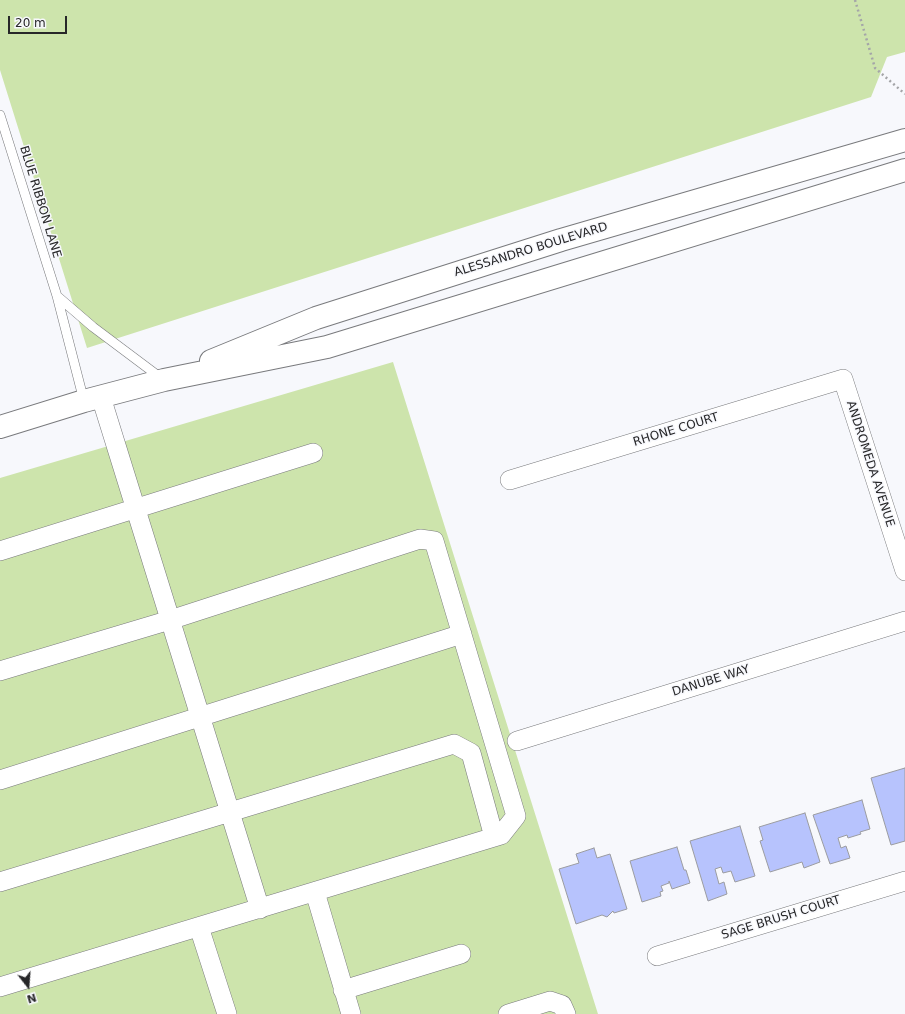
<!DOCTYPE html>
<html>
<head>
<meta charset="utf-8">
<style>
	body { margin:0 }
	#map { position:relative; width:905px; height:1014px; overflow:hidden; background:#f7f8fc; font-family:"DejaVu Sans",sans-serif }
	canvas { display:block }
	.north { position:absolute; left:8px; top:966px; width:40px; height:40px; -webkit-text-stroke:3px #f7f8fc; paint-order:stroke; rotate:163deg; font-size:11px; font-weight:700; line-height:16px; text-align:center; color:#272729 }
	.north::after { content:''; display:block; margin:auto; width:14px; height:18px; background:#272729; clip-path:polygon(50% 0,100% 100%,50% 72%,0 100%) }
	.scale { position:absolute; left:8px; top:16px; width:59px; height:18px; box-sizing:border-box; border:2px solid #272729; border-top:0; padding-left:5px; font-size:12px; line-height:14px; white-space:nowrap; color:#272729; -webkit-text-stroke:3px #f7f8fc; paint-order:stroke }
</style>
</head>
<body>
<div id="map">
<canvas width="905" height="1014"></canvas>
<div class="north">N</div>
<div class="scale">20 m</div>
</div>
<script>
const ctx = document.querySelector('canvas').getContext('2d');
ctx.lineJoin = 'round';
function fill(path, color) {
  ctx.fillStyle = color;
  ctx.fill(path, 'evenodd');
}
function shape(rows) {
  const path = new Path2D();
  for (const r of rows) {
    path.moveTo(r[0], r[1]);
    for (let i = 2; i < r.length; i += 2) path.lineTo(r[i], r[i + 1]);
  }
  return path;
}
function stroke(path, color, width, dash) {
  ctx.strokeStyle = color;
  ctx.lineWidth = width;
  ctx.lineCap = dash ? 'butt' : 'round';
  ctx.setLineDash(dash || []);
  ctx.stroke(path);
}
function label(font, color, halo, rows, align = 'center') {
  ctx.font = font + ' "DejaVu Sans",sans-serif';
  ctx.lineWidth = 3;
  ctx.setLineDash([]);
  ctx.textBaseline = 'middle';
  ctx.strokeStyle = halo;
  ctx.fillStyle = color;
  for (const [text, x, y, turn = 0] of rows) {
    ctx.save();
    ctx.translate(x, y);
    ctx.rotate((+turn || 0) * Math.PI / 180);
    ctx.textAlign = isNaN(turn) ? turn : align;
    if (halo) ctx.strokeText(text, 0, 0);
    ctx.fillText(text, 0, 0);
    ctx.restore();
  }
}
fill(shape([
	[0,0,905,0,905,52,887,57,871,97,87,348,0,70],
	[393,362,598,1014,0,1014,0,478]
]), '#cde4ac');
const building = shape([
	[905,768,905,841,891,845,871,778,905,768],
	[862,800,870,829,860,832,861,834,848,838,847,835,838,838,841,848,846,846,850,858,830,864,813,815,862,800],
	[805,813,820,862,804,868,802,862,770,872,760,841,763,840,759,827,805,813],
	[740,826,755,876,735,882,731,871,723,873,721,867,715,869,719,884,724,882,727,894,708,901,690,841,740,826],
	[677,847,684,870,686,870,690,883,672,889,669,881,669,883,661,886,663,891,660,892,661,896,642,902,630,861,677,847],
	[594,848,597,858,610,854,627,909,614,913,613,911,607,917,602,915,576,924,559,869,579,863,576,854,594,848]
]);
fill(building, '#b7c3fd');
stroke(building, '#9b9ca0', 1);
const service = shape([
	[0,115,57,296,84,401],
	[57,296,93,327,161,378]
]);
const minor = shape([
	[101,397,260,909],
	[510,480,843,379,905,571],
	[0,551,313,453],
	[0,671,170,620,420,539,434,541,516,816,501,835,0,987],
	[517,741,905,621],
	[0,780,462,634],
	[0,882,454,744,471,753,494,837],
	[315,892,351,1014],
	[199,927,227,1014],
	[657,956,905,881],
	[343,990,461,954],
	[508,1014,550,1001,562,1005,566,1014]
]);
const primary = shape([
	[211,361,316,318,561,240,905,140],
	[0,427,84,401,164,380,327,347,905,170]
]);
stroke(service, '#797a7d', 10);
stroke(minor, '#797a7d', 20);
stroke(primary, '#797a7d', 24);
stroke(shape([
	[855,0,875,68,905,94]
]), '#a4a5a8', 2.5, [2, 3]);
stroke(service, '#fff', 9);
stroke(minor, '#fff', 19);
stroke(primary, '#fff', 22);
label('12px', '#272729', '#f7f8fc', [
	["BLUE RIBBON LANE",40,202,73],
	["ALESSANDRO BOULEVARD",531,250,-17],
	["RHONE COURT",676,430,-17],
	["ANDROMEDA AVENUE",870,464,72],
	["DANUBE WAY",711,681,-17],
	["SAGE BRUSH COURT",781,918,-17]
]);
</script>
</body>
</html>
